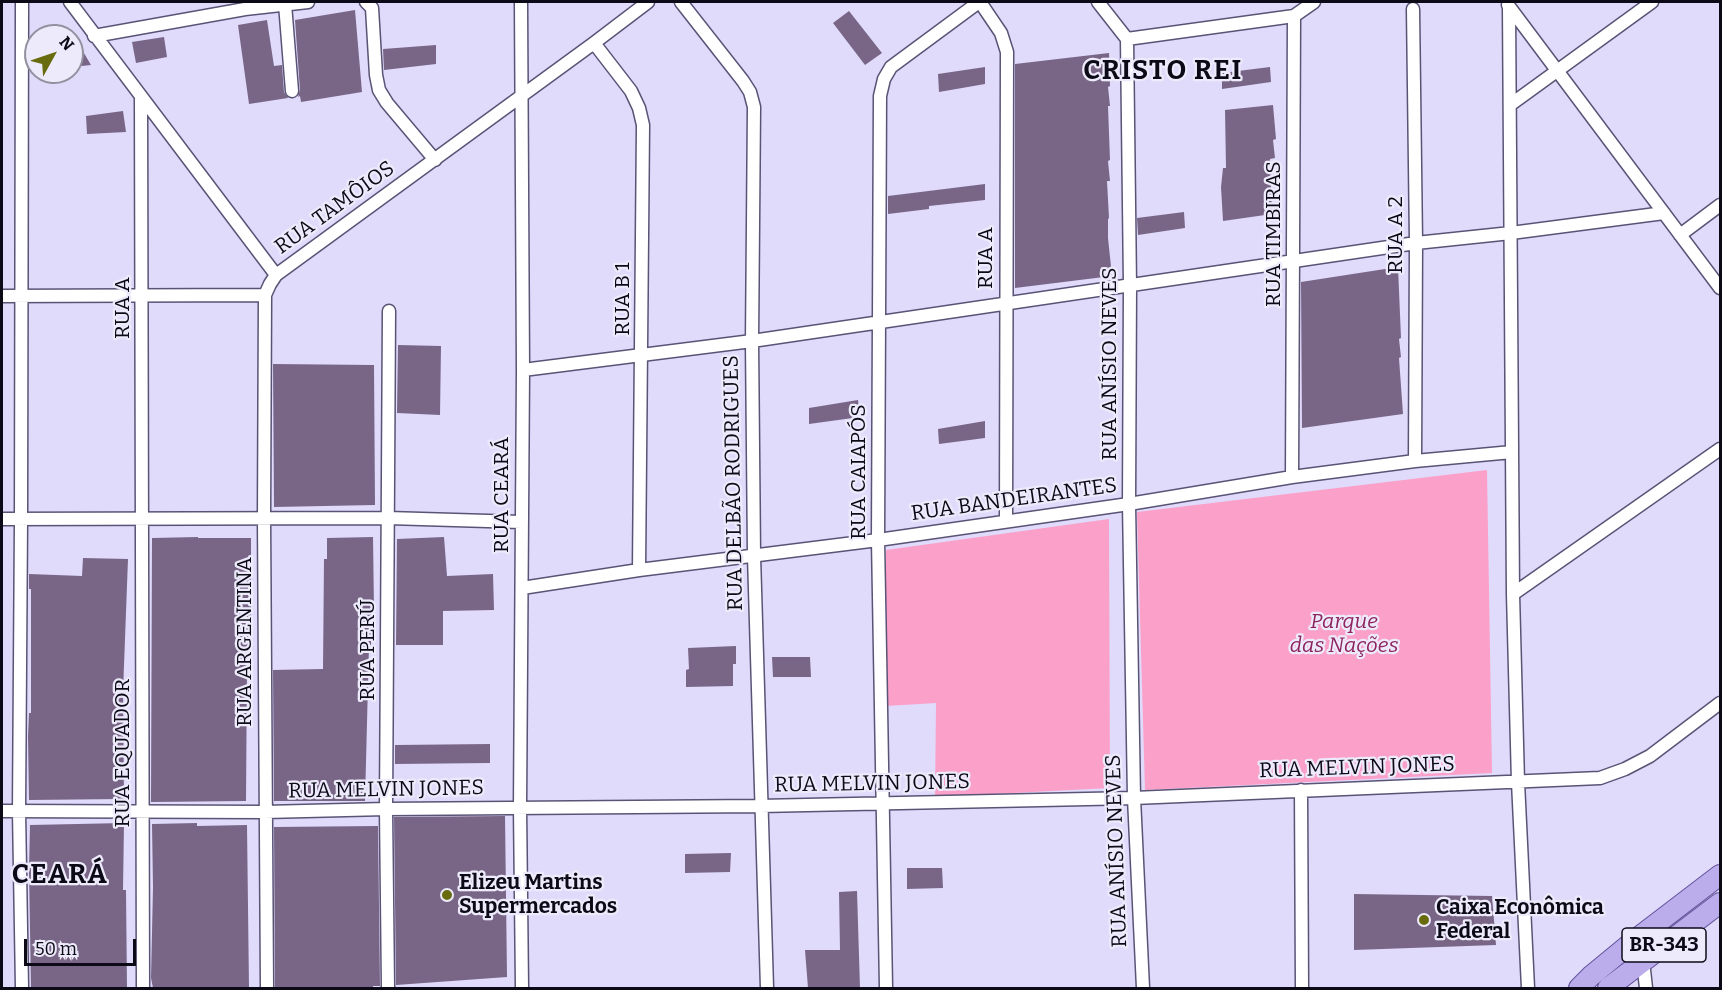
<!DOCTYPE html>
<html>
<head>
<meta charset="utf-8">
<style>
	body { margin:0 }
	#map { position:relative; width:1722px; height:990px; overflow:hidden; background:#e0dbfb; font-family:Bitter,serif }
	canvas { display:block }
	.frame { position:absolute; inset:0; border:3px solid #0d0a17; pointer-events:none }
	.north { position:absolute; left:24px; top:24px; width:60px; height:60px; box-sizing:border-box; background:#edebfb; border:2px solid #9391a0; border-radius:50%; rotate:50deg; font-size:16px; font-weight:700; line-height:24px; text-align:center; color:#0d0a17 }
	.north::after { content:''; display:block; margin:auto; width:21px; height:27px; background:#696c0e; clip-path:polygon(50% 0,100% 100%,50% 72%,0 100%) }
	.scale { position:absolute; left:24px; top:939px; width:112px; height:27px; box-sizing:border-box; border:3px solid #0d0a17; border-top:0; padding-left:8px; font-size:18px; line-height:21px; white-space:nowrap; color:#0d0a17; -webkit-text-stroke:4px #edebfb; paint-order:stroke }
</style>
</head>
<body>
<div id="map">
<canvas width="1722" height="990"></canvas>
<div class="frame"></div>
<div class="north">N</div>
<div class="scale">50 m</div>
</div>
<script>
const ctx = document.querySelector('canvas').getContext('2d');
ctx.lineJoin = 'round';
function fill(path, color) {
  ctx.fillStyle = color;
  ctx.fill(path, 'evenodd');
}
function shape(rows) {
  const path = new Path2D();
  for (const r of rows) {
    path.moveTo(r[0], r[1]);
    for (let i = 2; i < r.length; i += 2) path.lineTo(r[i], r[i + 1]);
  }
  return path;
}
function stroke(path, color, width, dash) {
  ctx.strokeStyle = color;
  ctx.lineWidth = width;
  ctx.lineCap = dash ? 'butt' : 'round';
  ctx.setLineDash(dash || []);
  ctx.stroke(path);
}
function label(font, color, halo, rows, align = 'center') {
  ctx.font = font + ' Bitter,serif';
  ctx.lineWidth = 4.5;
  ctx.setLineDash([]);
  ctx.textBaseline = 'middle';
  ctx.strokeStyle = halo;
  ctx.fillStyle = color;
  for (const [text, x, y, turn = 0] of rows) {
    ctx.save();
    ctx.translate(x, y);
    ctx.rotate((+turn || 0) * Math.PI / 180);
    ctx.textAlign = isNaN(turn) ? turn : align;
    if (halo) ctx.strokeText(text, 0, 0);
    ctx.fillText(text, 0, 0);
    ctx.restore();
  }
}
fill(shape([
	[1487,470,1492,773,1145,790,1137,512],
	[1109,519,1110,788,935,797,936,703,886,706,886,550]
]), '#fba0c9');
fill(shape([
	[355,10,362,92,301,102,300,96,298,97,300,90,295,20],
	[849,11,882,53,865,65,833,23],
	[267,20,274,66,282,65,284,92,288,98,249,104,238,25],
	[164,37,167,57,136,63,132,42],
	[436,45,436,64,384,70,383,49],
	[81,48,91,65,72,67,72,49],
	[1109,53,1110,86,1108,87,1110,106,1108,106,1110,160,1108,161,1110,181,1107,181,1109,218,1108,219,1108,238,1112,276,1015,288,1015,64],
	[985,67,985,84,939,92,938,74],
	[1270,67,1271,82,1222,89,1222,73],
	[1273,105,1276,139,1273,140,1275,158,1270,159,1272,214,1223,221,1221,187,1223,168,1226,168,1225,110],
	[123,111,126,132,87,134,86,116],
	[985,184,985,200,929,206,929,209,888,214,888,196],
	[1184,212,1185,228,1138,235,1137,218],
	[1398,267,1401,338,1399,339,1401,357,1399,358,1403,414,1302,428,1301,282],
	[398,345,441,346,440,415,397,413],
	[273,364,374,365,375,505,274,507],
	[858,400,860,417,809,424,809,408],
	[985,421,985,438,939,444,938,429],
	[198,537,198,538,251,538,251,642,248,642,247,664,246,801,151,802,152,538],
	[373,537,374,610,371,610,371,645,369,645,365,801,274,801,273,670,323,669,324,559,327,559,327,538],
	[444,537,447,576,493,574,494,610,443,611,443,645,396,645,397,539],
	[83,558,128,559,123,692,124,799,29,800,28,736,29,713,31,713,31,589,29,589,29,574,82,576],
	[736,646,736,664,733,664,733,686,686,687,686,670,689,669,688,648],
	[772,657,810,657,811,677,773,677],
	[490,744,490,763,395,764,395,745],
	[505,816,507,977,396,985,394,817],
	[124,823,123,890,126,890,127,988,31,988,29,870,30,825],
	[197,823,197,826,247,825,249,988,153,988,151,978,153,887,152,824],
	[378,826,380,986,373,986,373,988,275,988,274,827],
	[731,853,730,872,685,873,685,854],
	[907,868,942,868,943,888,907,889],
	[857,891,860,988,808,988,805,950,840,950,839,892],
	[1354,894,1492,896,1496,945,1354,950]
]), '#796686');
const minor = shape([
	[70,2,276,275],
	[366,2,372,8,376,75,379,90,387,103,435,160],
	[521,2,523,370,520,807,522,988],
	[681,2,743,81,750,92,754,107,752,341,754,556,767,988],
	[980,2,1001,33,1007,52,1006,521],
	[1098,2,1127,39,1130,286,1129,504,1134,798,1143,988],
	[285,4,292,91],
	[1508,5,1720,288],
	[1509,7,1513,594,1518,782,1528,988],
	[1413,9,1416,243,1415,461],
	[94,36,245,9,308,2],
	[1127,39,1294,16],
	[594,43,631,91,639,108,643,125,639,570],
	[141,99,143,988],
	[1510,105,1652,2],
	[1680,235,1720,205],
	[265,295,264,518,267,988],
	[2,296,265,295,270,284,276,275,594,43,648,2],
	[523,370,752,341,1416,243,1511,233,1664,213],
	[1292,477,1294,16,1314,2],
	[2,519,388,518,521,522],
	[522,588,639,570,878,540,1129,504,1292,477,1415,461,1512,452],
	[1513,594,1720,449],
	[1301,790,1302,988],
	[2,811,265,812,386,809,760,806,1134,798,1600,778,1625,769,1650,756,1720,703],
	[1643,961,1646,988],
	[22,988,19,811,21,520,22,2],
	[388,988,386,809,389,311],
	[886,988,878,540,880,96,884,79,891,67,979,2]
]);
const primary = shape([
	[1579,988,1591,976,1631,943,1720,875],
	[1608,988,1720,903]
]);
stroke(minor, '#595375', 15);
stroke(primary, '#61519a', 22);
stroke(minor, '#fff', 12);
stroke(primary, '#bbadec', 20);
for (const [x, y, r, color] of [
	[447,895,6,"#696c0e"],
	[1424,920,6,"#696c0e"]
]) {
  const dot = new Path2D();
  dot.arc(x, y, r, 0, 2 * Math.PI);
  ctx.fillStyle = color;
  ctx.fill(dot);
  stroke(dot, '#edebfb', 2);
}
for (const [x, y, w] of [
	[1664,945,84]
]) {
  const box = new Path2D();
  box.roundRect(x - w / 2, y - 17, w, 34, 4.5);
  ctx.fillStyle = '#edebfb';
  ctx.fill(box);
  stroke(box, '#0d0a17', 1.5);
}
label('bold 20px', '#0d0a17', null, [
	["BR-343",1664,945]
]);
label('21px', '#0d0a17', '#edebfb', [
	["RUA TAMÔIOS",335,208,-36],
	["RUA TIMBIRAS",1274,234,-90],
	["RUA A 2",1396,235,-90],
	["RUA A",986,258,-90],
	["RUA B 1",623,299,-90],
	["RUA A",123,308,-90],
	["RUA ANÍSIO NEVES",1110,364,-90],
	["RUA CAIAPÓS",859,472,-90],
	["RUA DELBÃO RODRIGUES",734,483,-91],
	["RUA CEARÁ",502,495,-90],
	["RUA BANDEIRANTES",1014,500,-8],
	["RUA ARGENTINA",245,642,-90],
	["RUA PERÚ",368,650,-90],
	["RUA EQUADOR",123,753,-90],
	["RUA MELVIN JONES",1357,768,-2],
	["RUA MELVIN JONES",872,784,-1],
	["RUA MELVIN JONES",386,790,-1],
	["RUA ANÍSIO NEVES",1117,851,-92]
]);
label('italic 21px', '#8e245e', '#edebfb', [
	["Parque",1344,622],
	["das Nações",1344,646]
]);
label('bold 21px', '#0d0a17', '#edebfb', [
	["Elizeu Martins",459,883],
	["Supermercados",459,907],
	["Caixa Econômica",1436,908],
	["Federal",1436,932]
], 'left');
ctx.letterSpacing = '1.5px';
label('bold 27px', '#0d0a17', '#edebfb', [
	["CRISTO REI",1163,71],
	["CEARÁ",60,875]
]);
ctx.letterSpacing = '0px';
</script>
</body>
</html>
